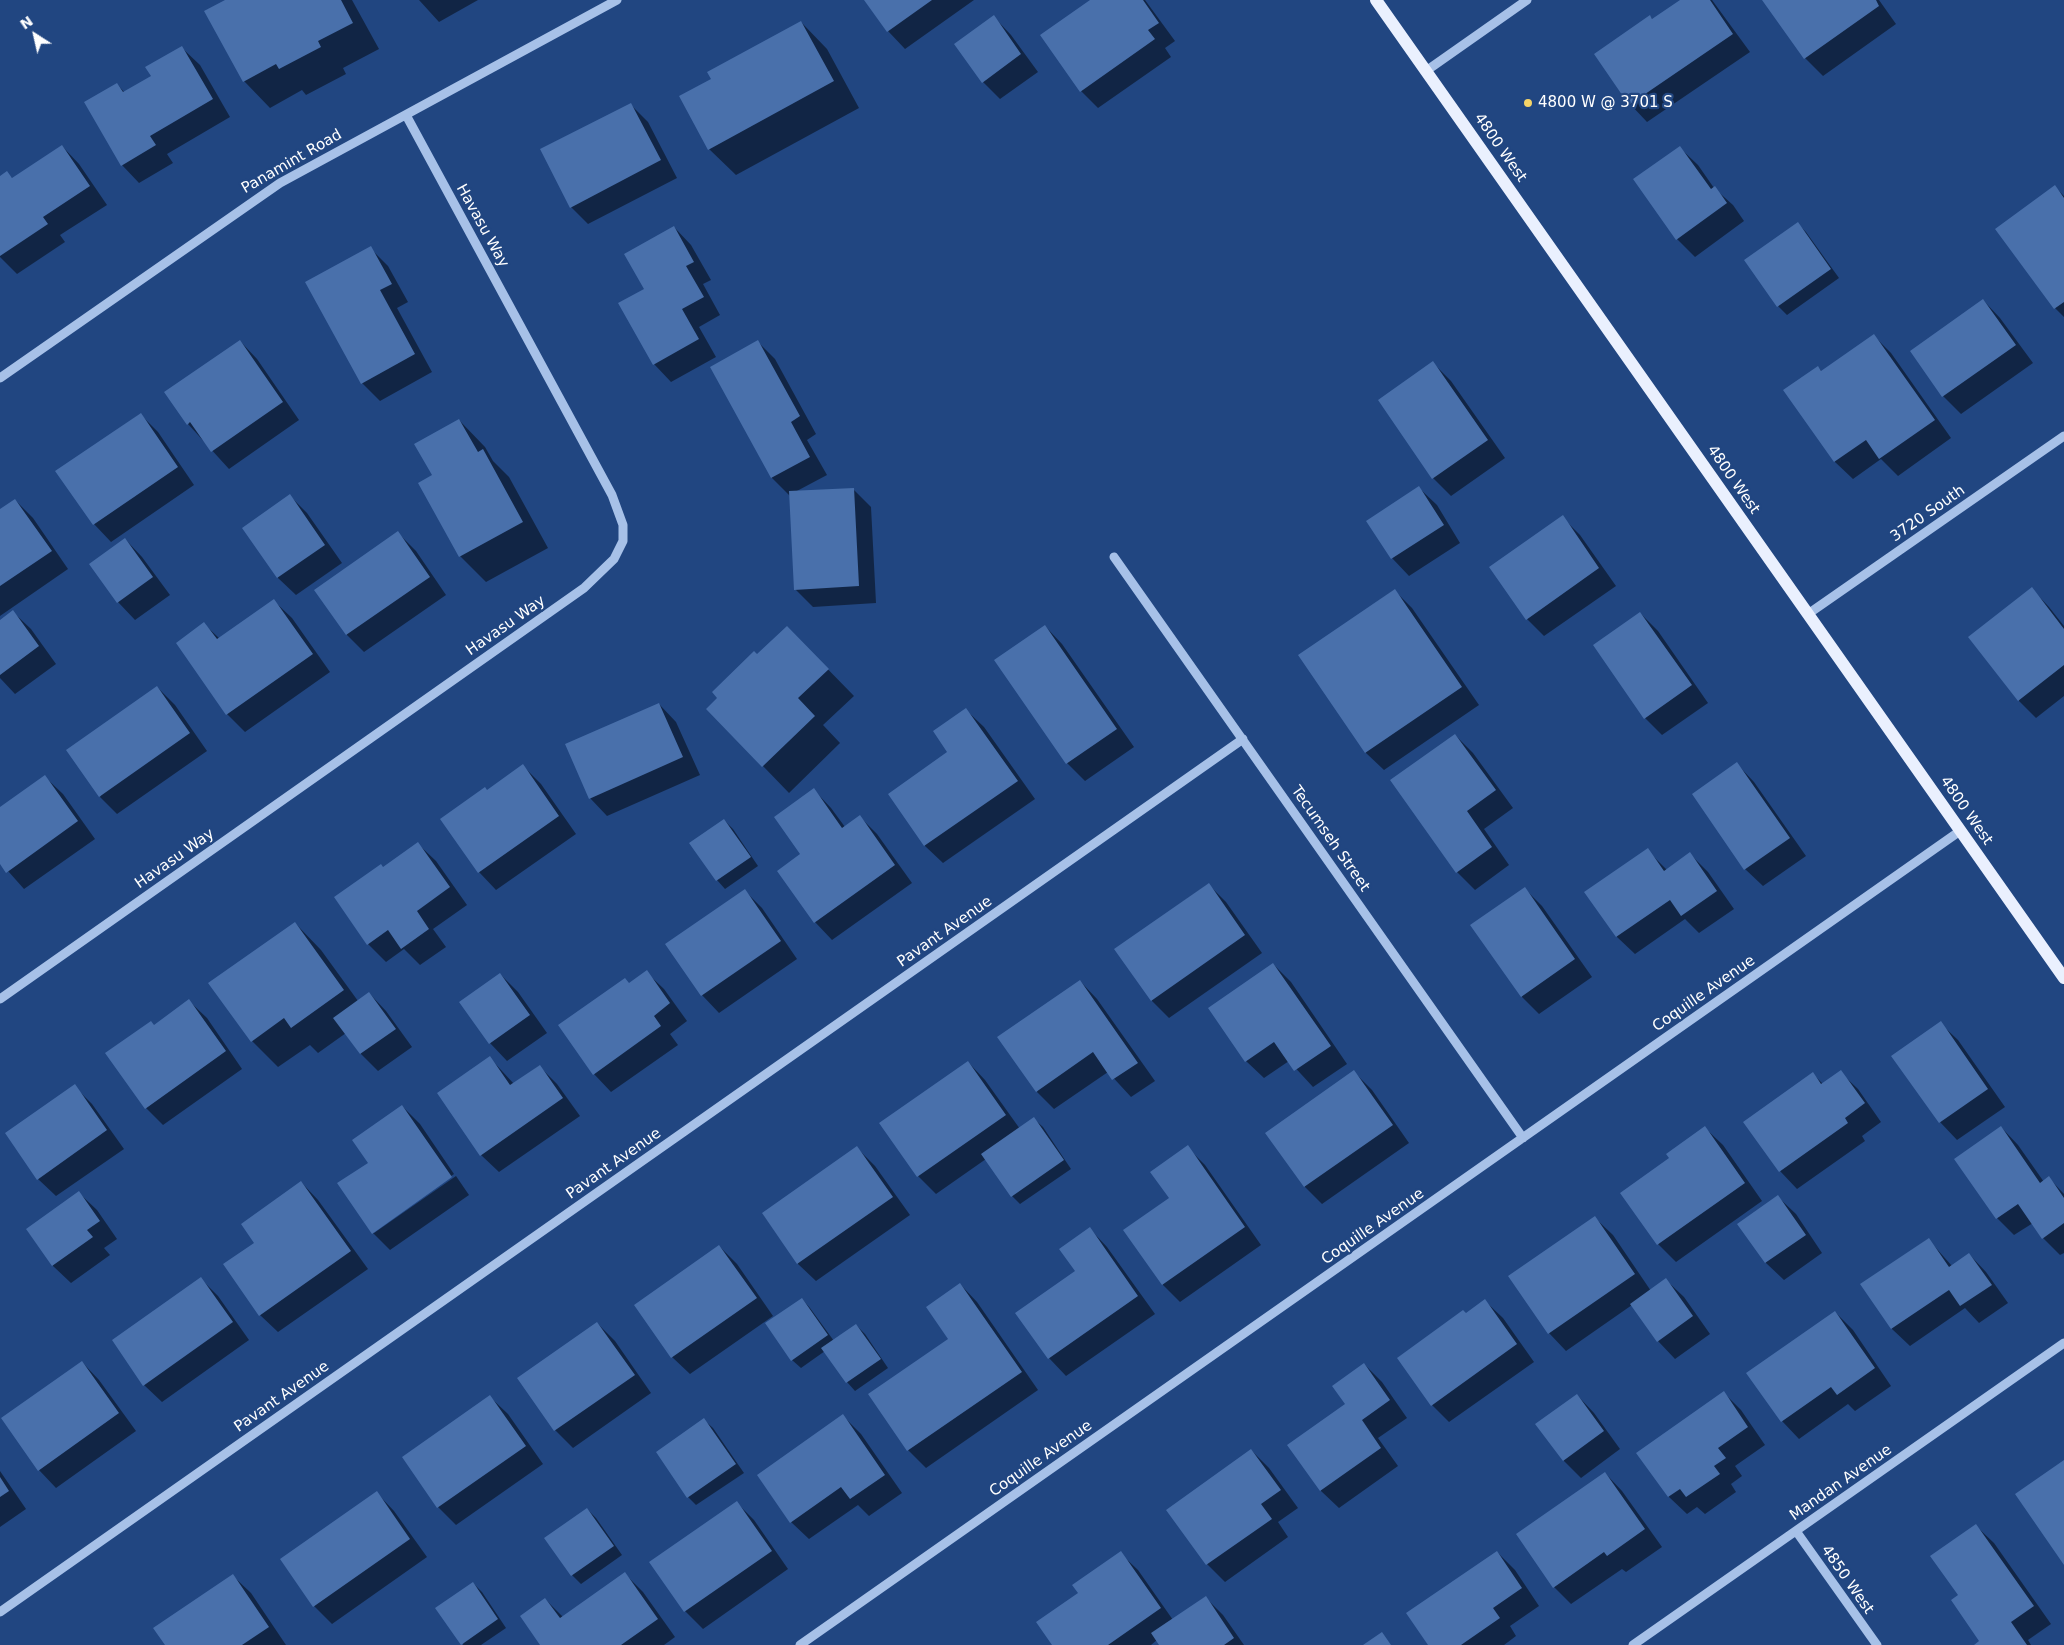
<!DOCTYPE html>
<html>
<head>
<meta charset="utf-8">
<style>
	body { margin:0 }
	#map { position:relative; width:2064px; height:1645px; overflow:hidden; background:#214681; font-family:"DejaVu Sans",sans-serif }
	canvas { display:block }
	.north { position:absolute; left:10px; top:10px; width:50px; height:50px; -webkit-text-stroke:4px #214681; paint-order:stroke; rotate:325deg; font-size:14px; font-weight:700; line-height:20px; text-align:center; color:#fff }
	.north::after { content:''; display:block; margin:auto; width:18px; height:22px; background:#fff; clip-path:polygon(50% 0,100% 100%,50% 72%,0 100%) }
</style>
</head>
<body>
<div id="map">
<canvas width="2064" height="1645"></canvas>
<div class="north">N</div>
</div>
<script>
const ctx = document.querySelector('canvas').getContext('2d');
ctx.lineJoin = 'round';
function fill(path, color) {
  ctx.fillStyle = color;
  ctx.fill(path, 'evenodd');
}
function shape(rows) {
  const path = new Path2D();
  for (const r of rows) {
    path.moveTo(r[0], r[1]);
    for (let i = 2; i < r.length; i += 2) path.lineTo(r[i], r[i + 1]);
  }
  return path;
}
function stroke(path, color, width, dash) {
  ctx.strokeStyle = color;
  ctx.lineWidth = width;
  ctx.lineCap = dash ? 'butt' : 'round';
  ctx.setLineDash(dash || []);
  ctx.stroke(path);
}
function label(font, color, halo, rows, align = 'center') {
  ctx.font = font + ' "DejaVu Sans",sans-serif';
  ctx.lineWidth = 4.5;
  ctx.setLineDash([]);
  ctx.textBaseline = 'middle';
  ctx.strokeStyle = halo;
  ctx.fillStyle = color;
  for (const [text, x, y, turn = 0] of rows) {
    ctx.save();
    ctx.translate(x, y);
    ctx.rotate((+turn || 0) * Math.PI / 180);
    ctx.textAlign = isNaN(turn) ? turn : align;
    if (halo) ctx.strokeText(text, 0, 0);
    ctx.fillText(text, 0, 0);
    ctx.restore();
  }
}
fill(shape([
	[228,0,352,0,379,49,343,68,346,74,306,95,302,90,270,108,244,81],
	[419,0,478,0,439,22],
	[866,0,974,0,905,49,888,31],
	[1092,0,1145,0,1175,41,1165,48,1171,57,1098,108,1081,91],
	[1682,0,1712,0,1750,52,1647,122,1630,104,1650,16,1653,20],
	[1763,0,1879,0,1896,24,1823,76,1805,58],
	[994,17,1011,35,1038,72,1000,99,983,82],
	[801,22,827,49,859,108,736,175,709,149,712,80],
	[182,48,200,65,230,117,167,154,173,163,139,183,122,165,117,84,125,93,152,76],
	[631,105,648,122,677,178,588,224,571,207],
	[62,146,79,164,107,205,60,235,65,242,17,274,0,257,0,177,7,173,13,179],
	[1680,148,1698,165,1714,188,1733,205,1744,221,1695,257,1677,239],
	[2055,187,2064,196,2064,317,2055,308],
	[1798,224,1806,232,1839,278,1787,315,1778,306,1746,260],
	[674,227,691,245,711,280,703,284,720,315,699,327,716,357,671,382,654,364,645,289],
	[370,248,388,266,408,302,397,308,432,372,380,401,362,383,307,282],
	[1983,300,2000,318,2033,363,1961,414,1943,396,1911,351],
	[1874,336,1891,353,1951,438,1898,476,1881,459,1853,479,1835,462,1785,390,1818,367,1822,372],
	[240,341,257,359,299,420,229,469,188,424],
	[758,342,775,359,816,434,807,440,827,475,795,492,853,489,871,507,876,603,813,607,795,589,790,496,772,478,712,367],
	[1433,363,1451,381,1505,458,1451,496,1433,478],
	[140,414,158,432,194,485,111,542,94,524,57,472],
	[459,420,485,447,493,461,509,477,548,548,486,582,460,556,433,476],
	[1419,488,1437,505,1460,543,1409,576,1392,558],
	[290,496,307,513,342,563,296,595,278,578,244,528],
	[15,500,33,518,68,569,0,616,0,511],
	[1562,517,1580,535,1616,586,1544,636,1527,619],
	[398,533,416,551,446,595,364,652,347,635,316,590],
	[125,539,142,557,170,595,135,620,118,602],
	[2032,589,2049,607,2064,626,2064,696,2036,718,2019,701],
	[1394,590,1412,608,1479,705,1384,770,1366,753,1300,656],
	[274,601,292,618,330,672,245,732,227,714,204,624,220,639],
	[13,612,31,629,56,664,15,694,0,678,0,621],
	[1640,613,1658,631,1708,703,1662,735,1645,718],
	[1045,626,1062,644,1134,747,1085,781,1067,763,996,660],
	[813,654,854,696,823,725,840,743,789,793,708,709,757,656],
	[157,687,175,705,207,751,117,814,100,797],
	[659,704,676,722,700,775,607,816,590,798],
	[966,710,984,727,1035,799,943,863,925,846,889,794,949,752],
	[1455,735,1473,753,1513,808,1484,829,1509,865,1475,890,1457,872],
	[1737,764,1754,782,1806,856,1763,886,1745,869],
	[523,766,541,784,576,834,496,890,479,872,487,791],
	[45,777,63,794,95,839,24,889,0,862,0,809],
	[814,790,831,808,845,827,860,817,877,834,912,883,832,940,815,922,802,855],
	[724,820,733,829,758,866,725,889,717,880],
	[418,844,436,861,467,905,433,929,446,947,420,965,404,949,386,962,368,944,335,897,384,868],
	[1647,850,1667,870,1690,854,1708,872,1734,909,1699,933,1685,919,1635,954,1617,937,1586,893],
	[1208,884,1226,902,1262,953,1169,1018,1152,1001,1116,949],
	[1525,889,1542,906,1592,977,1539,1014,1522,997],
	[744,890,762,908,797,959,719,1013,702,995],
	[295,923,321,950,358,1001,369,993,386,1011,412,1047,378,1071,361,1054,346,1033,318,1053,310,1045,278,1067,252,1041],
	[1273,964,1291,982,1347,1064,1313,1087,1289,1061,1264,1078,1246,1061],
	[646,972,664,989,687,1021,670,1034,678,1045,611,1092,594,1074],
	[500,974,518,992,547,1033,507,1061,490,1043],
	[1080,981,1097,999,1155,1081,1131,1097,1108,1072,1054,1109,1037,1092],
	[189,1001,207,1018,242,1069,163,1125,146,1108,154,1026],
	[1940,1023,1958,1040,2005,1107,1957,1140,1940,1122],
	[490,1058,514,1084,539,1066,557,1084,580,1116,499,1172,481,1155],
	[968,1062,985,1080,1020,1129,1034,1119,1043,1127,1071,1169,1020,1204,1012,1196,986,1159,936,1194,918,1176,881,1123],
	[1354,1072,1372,1090,1409,1143,1322,1204,1305,1187,1267,1133],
	[1840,1072,1858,1089,1881,1122,1862,1136,1865,1141,1797,1189,1780,1171,1812,1073,1823,1084],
	[74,1086,92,1104,124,1149,56,1196,38,1179],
	[402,1106,420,1124,454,1174,374,1230,374,1233,456,1176,469,1195,390,1250,373,1233,370,1163],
	[2001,1127,2018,1145,2044,1182,2049,1178,2064,1194,2064,1253,2060,1255,2043,1238,2033,1223,2014,1235,1997,1218],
	[1705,1128,1723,1145,1762,1201,1676,1262,1658,1244,1622,1193,1671,1159],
	[1187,1147,1205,1165,1261,1245,1180,1302,1163,1285,1125,1231,1171,1199],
	[857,1148,875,1166,910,1215,816,1281,798,1264,763,1214],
	[301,1182,318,1200,368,1269,278,1332,260,1315,256,1243],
	[79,1193,97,1210,117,1239,104,1248,110,1255,71,1283,53,1266,27,1230],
	[1778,1197,1796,1214,1822,1253,1784,1280,1766,1263,1739,1224],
	[1595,1218,1613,1235,1651,1291,1666,1280,1684,1297,1710,1334,1675,1359,1658,1341,1632,1305,1566,1351,1549,1333],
	[1090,1229,1107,1247,1155,1314,1066,1376,1049,1358],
	[1928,1239,1952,1266,1969,1254,1986,1272,2008,1303,1979,1323,1965,1308,1910,1346,1892,1329,1862,1285],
	[719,1246,737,1264,773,1316,690,1374,672,1357],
	[201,1279,218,1296,249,1340,162,1402,144,1385],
	[960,1284,977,1302,1038,1390,926,1468,908,1450,950,1339],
	[802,1299,810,1308,834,1341,856,1325,865,1334,888,1368,855,1391,847,1382,825,1351,801,1368,792,1360],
	[1485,1301,1503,1318,1534,1362,1449,1422,1432,1405,1466,1314],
	[1835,1312,1853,1330,1891,1386,1855,1411,1848,1404,1799,1439,1782,1421],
	[597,1323,615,1341,651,1393,573,1448,555,1430,519,1378],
	[82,1362,99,1380,136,1431,56,1488,39,1470],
	[1364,1364,1382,1382,1407,1418,1378,1438,1398,1466,1339,1508,1321,1491,1289,1445,1347,1404],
	[1724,1393,1741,1410,1765,1445,1735,1466,1742,1476,1731,1484,1736,1492,1705,1514,1697,1507,1687,1514,1669,1497,1638,1453],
	[1577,1395,1594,1413,1620,1449,1581,1478,1564,1461,1537,1425],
	[490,1397,508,1414,543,1464,456,1525,438,1507,403,1457],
	[843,1416,861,1434,902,1493,869,1516,858,1505,809,1539,791,1522],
	[704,1420,713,1428,744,1473,696,1505,688,1497],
	[1251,1450,1269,1468,1298,1508,1278,1522,1288,1537,1225,1582,1207,1564,1168,1510],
	[0,1471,26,1509,0,1527],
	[1605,1473,1622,1491,1662,1547,1626,1572,1622,1569,1571,1604,1554,1587],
	[377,1493,394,1511,427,1557,332,1624,314,1606],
	[737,1503,754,1520,788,1569,703,1629,685,1611,651,1563],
	[587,1509,596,1518,622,1555,581,1584,572,1575,546,1538],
	[1976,1526,1994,1543,2051,1624,2028,1640,2031,1645,1976,1645,1981,1641,1960,1596],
	[1497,1552,1515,1570,1539,1606,1510,1626,1516,1636,1504,1645,1429,1645],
	[1120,1553,1138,1570,1173,1620,1205,1597,1223,1615,1244,1645,1161,1645,1157,1640,1151,1645,1054,1645],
	[625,1574,643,1592,675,1637,664,1645,542,1645,545,1599,563,1617],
	[233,1576,251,1593,286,1645,166,1645],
	[473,1583,482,1592,506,1628,481,1645,463,1645]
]), '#0007');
fill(shape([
	[225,0,341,0,353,23,318,41,321,47,279,69,276,64,243,82,204,11],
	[864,0,932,0,887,32],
	[1090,0,1143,0,1159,23,1148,30,1155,39,1080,92,1040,35],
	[1680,0,1710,0,1733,34,1629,105,1594,54,1650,15,1652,19],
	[1762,0,1876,0,1879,6,1804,59],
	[994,15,1021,54,982,83,954,44],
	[801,21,834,81,708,150,679,96,711,79,707,72],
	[182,46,213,99,150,136,156,145,121,166,84,102,117,83,123,92,151,76,145,67],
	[631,103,661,160,570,208,540,149],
	[62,145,90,186,43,217,48,224,0,256,0,176,7,171,12,178],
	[1680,146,1711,189,1715,186,1727,203,1676,240,1633,179],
	[2055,185,2064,198,2064,302,2054,309,1995,229],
	[1798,222,1831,269,1777,307,1744,260],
	[674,226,694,262,686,266,704,297,682,309,699,339,653,365,618,303,644,289,624,254],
	[371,246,392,284,380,290,415,354,361,384,305,282],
	[1983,299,2016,345,1942,397,1910,351],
	[1874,334,1935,420,1879,459,1866,440,1834,462,1783,390,1818,366,1821,371],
	[240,340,283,402,211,452,190,422,187,425,164,392],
	[758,340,800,416,791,422,810,457,771,478,710,367],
	[1433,361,1488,440,1432,479,1378,400],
	[141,413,178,467,93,525,55,471],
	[459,419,478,452,483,449,523,522,459,557,418,483,432,475,414,444],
	[1419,486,1444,525,1391,559,1366,521],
	[854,488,859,586,794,590,789,491],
	[290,494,325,545,277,578,242,528],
	[15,499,52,551,0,586,0,509],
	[1563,515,1599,568,1526,620,1489,567],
	[398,531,430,577,346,635,314,590],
	[125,538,153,577,117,603,89,564],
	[2032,587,2064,629,2064,665,2018,701,1968,637],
	[1395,589,1462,687,1365,753,1298,655],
	[274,599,313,654,226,715,176,643,204,622,217,639],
	[13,610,39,646,0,675,0,620],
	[1640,612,1692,685,1644,719,1593,645],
	[1045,625,1117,729,1066,764,994,660],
	[787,626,829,669,798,698,815,716,762,767,706,709,717,698,712,692,754,651,757,654],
	[157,686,190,733,99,797,66,750],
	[659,703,683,757,589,799,565,744],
	[966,708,1018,781,924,846,888,794,947,752,933,731],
	[1455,734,1496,790,1467,811,1492,847,1456,873,1390,780],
	[1737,762,1790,838,1744,870,1692,794],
	[523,764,559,816,478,873,440,819,485,787,487,790],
	[45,775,78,821,6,873,0,864,0,807],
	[814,788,842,828,860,815,895,865,814,923,777,871,800,854,774,817],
	[724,819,751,857,716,881,689,843],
	[418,842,450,887,417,911,429,929,401,949,388,930,367,945,334,897,381,864,383,867],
	[1648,848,1664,871,1690,852,1717,891,1681,916,1670,900,1616,937,1584,892],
	[1209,883,1245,935,1151,1001,1114,949],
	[1525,887,1575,959,1521,997,1470,925],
	[745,889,781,941,701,996,665,944],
	[295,922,344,990,291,1028,284,1018,251,1042,208,983],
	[1273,963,1331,1046,1294,1071,1274,1042,1245,1062,1208,1008],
	[647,970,670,1003,654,1016,661,1026,593,1075,558,1025,625,978,629,983],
	[500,973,530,1015,489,1044,459,1002],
	[1080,980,1138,1063,1112,1080,1093,1052,1036,1092,997,1037],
	[369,992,396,1029,360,1054,333,1018],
	[189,999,226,1051,145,1109,105,1053,151,1021,154,1025],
	[1941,1021,1988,1089,1939,1123,1891,1056],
	[490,1056,510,1085,540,1065,563,1098,480,1156,437,1093],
	[968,1061,1006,1115,917,1177,879,1123],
	[1354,1070,1393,1125,1304,1187,1265,1133],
	[1841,1070,1865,1103,1845,1118,1848,1123,1779,1172,1743,1122,1813,1072,1821,1084],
	[75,1084,107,1130,37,1180,5,1133],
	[402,1105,452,1177,372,1234,337,1183,368,1163,352,1140],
	[1034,1117,1064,1160,1011,1197,981,1154],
	[1705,1126,1745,1183,1657,1245,1620,1193,1669,1158,1666,1154],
	[2001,1126,2040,1183,2049,1176,2064,1198,2064,1223,2042,1239,2018,1204,1996,1219,1954,1159],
	[1188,1145,1245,1227,1162,1285,1123,1230,1169,1198,1150,1172],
	[857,1146,893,1197,797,1264,762,1213],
	[301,1181,351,1251,259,1316,223,1264,254,1243,241,1224],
	[79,1191,100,1221,87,1230,93,1237,52,1266,26,1229],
	[1778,1195,1806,1235,1765,1263,1737,1224],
	[1595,1216,1635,1274,1548,1334,1508,1276],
	[1090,1227,1138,1296,1048,1359,1015,1313,1075,1271,1059,1249],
	[1929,1238,1949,1267,1969,1253,1992,1285,1960,1306,1949,1290,1891,1329,1860,1284],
	[719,1245,757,1298,671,1358,634,1305],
	[201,1277,233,1322,143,1386,112,1340],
	[1666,1278,1693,1316,1657,1342,1630,1304],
	[960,1283,1022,1372,907,1451,868,1394,948,1339,926,1307],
	[802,1298,828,1335,791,1361,765,1323],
	[1485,1299,1517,1344,1431,1406,1397,1358,1463,1310,1466,1313],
	[1835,1311,1875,1368,1837,1395,1831,1387,1781,1422,1746,1373],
	[597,1322,635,1375,554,1431,517,1378],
	[856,1324,881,1359,846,1383,821,1348],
	[82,1361,119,1413,38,1471,1,1418],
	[1364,1363,1390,1400,1362,1420,1381,1448,1320,1491,1287,1445,1345,1404,1332,1386],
	[1724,1391,1748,1427,1718,1448,1726,1458,1714,1466,1720,1474,1686,1497,1680,1489,1668,1497,1636,1453],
	[1577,1394,1604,1431,1563,1461,1535,1424],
	[490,1395,526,1446,437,1508,402,1457],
	[843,1414,885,1475,850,1499,841,1487,790,1523,757,1475],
	[704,1418,736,1464,687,1498,656,1452],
	[1251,1449,1281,1490,1261,1504,1272,1519,1206,1565,1166,1510],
	[2064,1460,2064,1565,2015,1494],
	[1605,1472,1645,1529,1607,1556,1604,1552,1553,1588,1516,1534],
	[0,1477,9,1491,0,1497],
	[377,1491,410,1539,313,1607,280,1559],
	[737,1501,772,1551,684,1612,649,1562],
	[587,1508,614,1546,571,1576,544,1538],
	[1976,1524,2034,1606,2011,1622,2027,1645,1974,1645,1979,1641,1951,1600,1958,1595,1930,1556],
	[1121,1551,1161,1608,1108,1645,1052,1645,1036,1622,1078,1593,1072,1585],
	[1497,1551,1522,1588,1493,1608,1500,1618,1461,1645,1428,1645,1406,1613],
	[625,1572,658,1619,621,1645,540,1645,520,1616,545,1598,560,1618],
	[233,1574,269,1627,242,1645,165,1645,153,1628],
	[473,1582,498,1619,461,1645,435,1608],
	[1206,1596,1234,1638,1224,1645,1159,1645,1151,1633],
	[1382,1632,1391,1645,1363,1645]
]), '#4970ab');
stroke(shape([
	[1426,71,1527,0],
	[0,378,280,183,617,0],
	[1114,557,1523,1138],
	[1808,614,2064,436],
	[0,999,584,588,614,559,623,541,623,525,612,495,406,115],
	[1796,1531,1877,1645],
	[0,1612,1243,739],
	[800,1645,1960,831],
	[1633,1645,2064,1343]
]), '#a7c1e8', 9);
stroke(shape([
	[1376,0,2064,978]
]), '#eaf0fe', 12);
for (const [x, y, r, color] of [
	[1528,103,5,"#f5d468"]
]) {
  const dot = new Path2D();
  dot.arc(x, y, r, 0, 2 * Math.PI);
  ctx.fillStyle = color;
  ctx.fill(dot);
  stroke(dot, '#214681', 2);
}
label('15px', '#fff', '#214681', [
	["4800 W @ 3701 S",1538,103]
], 'left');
label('15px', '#fff', '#214681', [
	["4800 West",1500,148,55],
	["Panamint Road",292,162,-30],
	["Havasu Way",482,226,61],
	["4800 West",1733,480,55],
	["3720 South",1928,514,-35],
	["Havasu Way",506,626,-35],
	["4800 West",1966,811,55],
	["Tecumseh Street",1330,839,55],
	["Havasu Way",175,859,-35],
	["Pavant Avenue",945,932,-35],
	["Coquille Avenue",1704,994,-35],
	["Pavant Avenue",614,1164,-35],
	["Coquille Avenue",1373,1227,-35],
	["Pavant Avenue",282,1397,-35],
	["Coquille Avenue",1041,1459,-35],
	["Mandan Avenue",1841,1483,-35],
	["4850 West",1847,1580,55]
]);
</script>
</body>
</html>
